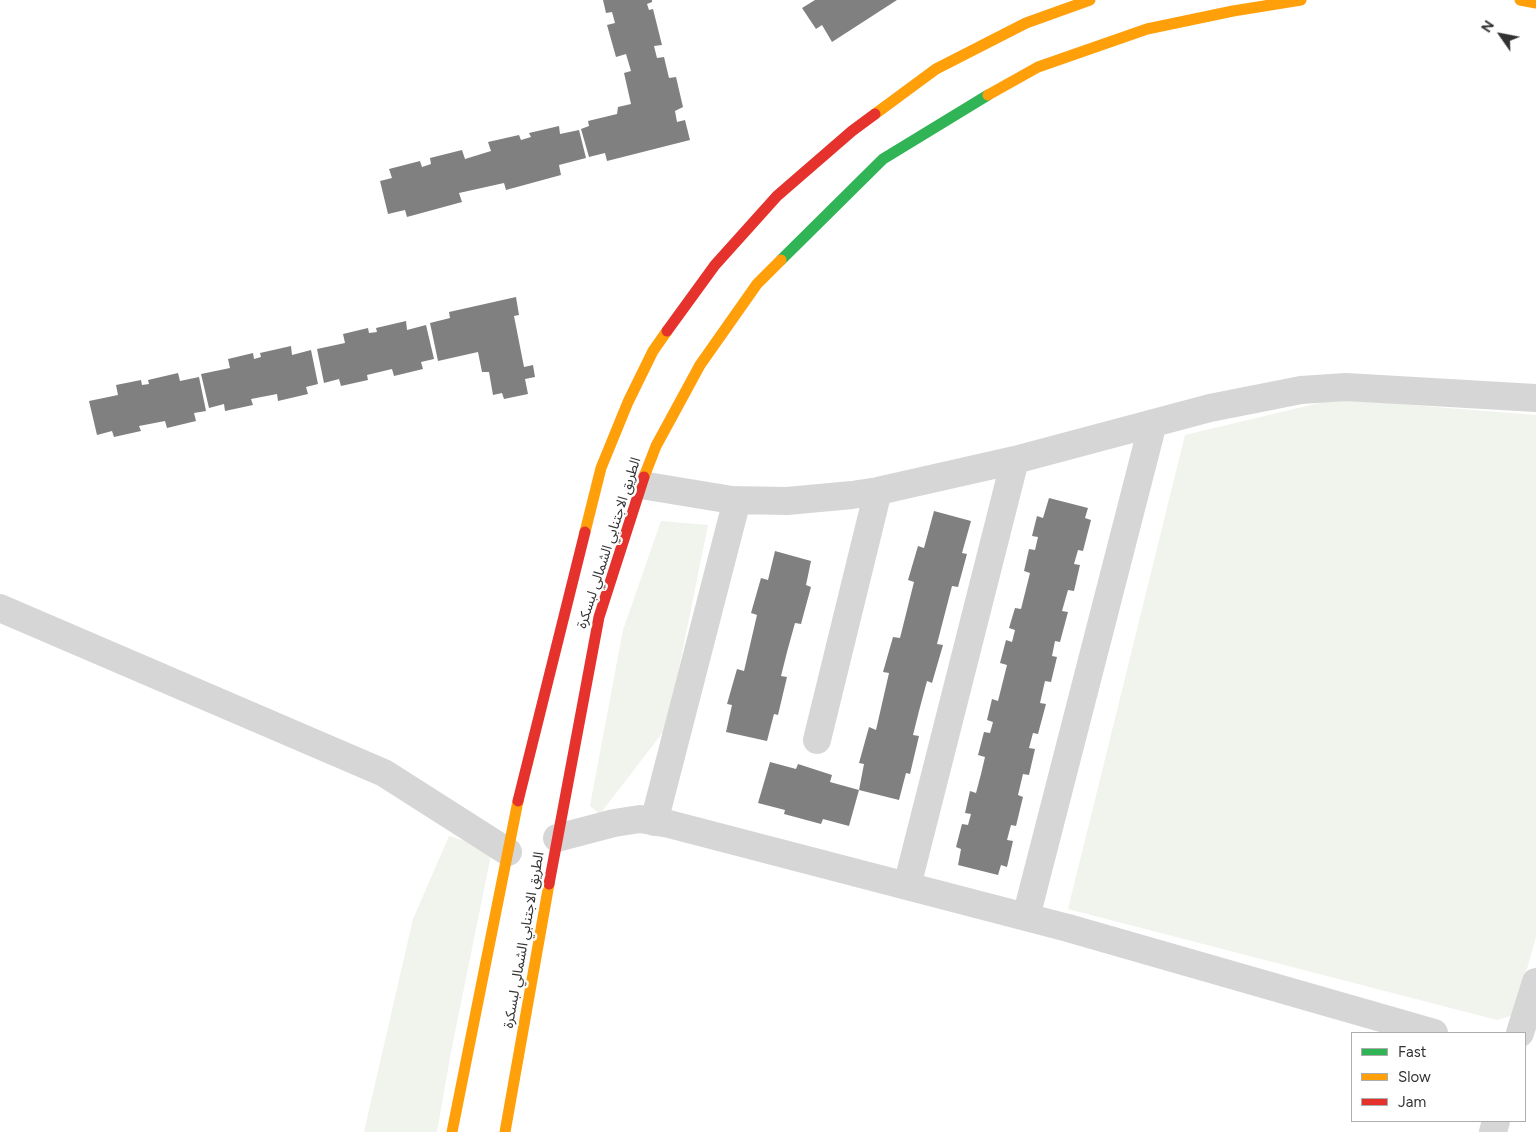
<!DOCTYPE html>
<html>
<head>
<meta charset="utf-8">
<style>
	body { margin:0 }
	#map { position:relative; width:1536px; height:1132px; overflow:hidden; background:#fff; font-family:Figtree,sans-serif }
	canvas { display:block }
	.legend { position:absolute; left:1351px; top:1032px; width:175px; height:90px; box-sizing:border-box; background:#fff; border:1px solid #adadad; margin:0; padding:6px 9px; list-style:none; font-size:15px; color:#323232 }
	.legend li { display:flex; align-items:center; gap:10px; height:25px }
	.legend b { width:25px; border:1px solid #adadad }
	.north { position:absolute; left:1476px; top:10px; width:50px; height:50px; -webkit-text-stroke:4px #fff; paint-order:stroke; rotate:303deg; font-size:14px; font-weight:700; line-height:20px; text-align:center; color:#323232 }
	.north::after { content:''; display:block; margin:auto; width:18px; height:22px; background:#323232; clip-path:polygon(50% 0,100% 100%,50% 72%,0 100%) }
</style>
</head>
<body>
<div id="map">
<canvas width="1536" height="1132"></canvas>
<ul class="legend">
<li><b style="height:6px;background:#30b455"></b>Fast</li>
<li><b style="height:6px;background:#ff9f0a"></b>Slow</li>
<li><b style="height:6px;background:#e5322d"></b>Jam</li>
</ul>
<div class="north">N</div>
</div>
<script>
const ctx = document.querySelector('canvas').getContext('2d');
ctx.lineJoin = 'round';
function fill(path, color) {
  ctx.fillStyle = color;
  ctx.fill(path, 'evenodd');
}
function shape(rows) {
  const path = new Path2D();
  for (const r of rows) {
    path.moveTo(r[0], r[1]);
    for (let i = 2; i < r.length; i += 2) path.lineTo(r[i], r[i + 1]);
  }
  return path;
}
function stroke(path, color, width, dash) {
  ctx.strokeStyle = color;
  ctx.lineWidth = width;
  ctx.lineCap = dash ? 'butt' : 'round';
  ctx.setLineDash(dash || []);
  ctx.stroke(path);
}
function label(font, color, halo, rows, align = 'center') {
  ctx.font = font + ' Figtree,"Noto Sans Arabic",sans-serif';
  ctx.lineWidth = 5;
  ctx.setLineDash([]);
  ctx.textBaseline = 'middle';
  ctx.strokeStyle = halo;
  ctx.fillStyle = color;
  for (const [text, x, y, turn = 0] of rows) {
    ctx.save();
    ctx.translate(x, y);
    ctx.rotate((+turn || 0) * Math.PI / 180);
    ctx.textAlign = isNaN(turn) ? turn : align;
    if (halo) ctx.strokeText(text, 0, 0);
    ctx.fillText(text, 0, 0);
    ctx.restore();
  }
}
fill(shape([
	[1336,399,1536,415,1536,937,1514,1015,1497,1020,1068,909,1185,435],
	[661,521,708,525,667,727,600,814,590,806,623,630],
	[449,836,492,850,451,1052,437,1132,364,1132,413,919]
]), '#f1f3ed');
fill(shape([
	[603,0,652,0,652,2,647,4,649,10,653,9,662,45,654,46,657,58,664,57,669,78,676,77,683,107,675,111,677,122,685,120,690,140,607,161,605,153,589,157,581,129,589,126,588,121,617,114,618,107,631,104,624,73,631,71,626,54,616,57,607,25,615,23,612,12,606,13],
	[815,0,897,0,832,42,822,25,816,29,802,8],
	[559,126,560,134,579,130,586,158,559,165,561,175,506,190,504,183,459,193,462,202,407,217,405,210,388,214,380,181,392,178,389,169,420,161,422,167,431,164,430,158,462,150,465,159,491,151,488,142,519,135,521,140,531,137,529,133],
	[516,297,519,315,514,316,524,367,533,365,535,377,525,379,528,394,504,399,502,393,493,395,489,372,482,372,478,352,438,361,430,323,450,318,449,312],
	[406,321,407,330,426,325,434,359,421,362,423,369,394,376,392,369,367,375,368,380,341,386,339,379,324,383,317,349,345,343,343,334,368,328,369,333,377,332,376,328],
	[291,346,292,355,311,350,318,384,306,387,308,394,278,401,277,394,251,399,253,405,225,411,224,404,209,408,201,374,230,368,228,359,253,353,254,359,261,357,260,353],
	[178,373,180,381,199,377,206,411,194,413,196,421,167,428,165,421,139,426,141,431,114,437,112,431,97,435,89,401,118,395,116,385,141,380,142,385,149,384,148,380],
	[1049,498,1088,508,1085,518,1091,520,1083,551,1078,550,1074,564,1080,565,1074,591,1068,590,1062,611,1068,612,1060,642,1055,641,1052,656,1057,657,1051,682,1045,681,1040,703,1046,704,1038,734,1033,733,1029,748,1035,749,1029,775,1023,774,1018,795,1023,797,1016,826,1011,825,1007,840,1013,841,1007,867,1001,865,998,875,958,865,961,849,956,847,962,824,968,825,971,814,965,813,970,791,976,793,981,774,985,757,978,755,984,732,990,733,993,722,987,720,992,699,998,701,1007,665,1000,663,1006,640,1012,642,1015,630,1009,628,1015,608,1021,609,1030,573,1024,571,1029,549,1035,550,1038,537,1032,536,1037,516,1043,518],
	[934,511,971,521,962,553,967,554,958,587,952,586,937,644,943,645,932,683,927,681,919,711,913,735,919,736,910,774,906,773,899,800,859,790,864,764,859,763,869,727,876,730,889,673,883,672,893,637,900,638,914,582,908,580,918,546,924,548],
	[775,551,811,561,806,585,811,587,801,624,795,623,787,652,781,676,787,677,778,715,774,714,767,741,726,732,732,705,727,704,737,669,744,671,757,615,751,613,761,578,768,580],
	[770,762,796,769,798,764,832,775,830,782,859,790,849,826,823,819,821,824,784,814,785,810,758,803]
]), '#808080');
stroke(shape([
	[641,485,732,500,787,501,852,495,878,491,1015,460,1210,408,1301,390,1346,387,1536,398],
	[0,608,384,773,508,852],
	[817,740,878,491],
	[654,822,737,500],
	[557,838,614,823,640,819,669,824,1068,928,1434,1033],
	[907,886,1015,460],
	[1026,917,1153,423],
	[1520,1033,1536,982],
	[1493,1132,1496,1121]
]), '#d6d6d6', 28);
stroke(shape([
	[781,260,883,159,988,95]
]), '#30b455', 11);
stroke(shape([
	[1520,0,1536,3],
	[988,95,1038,67,1147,29,1233,11,1301,0],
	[875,114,936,69,1026,23,1090,0],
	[644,477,656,446,700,365,757,284,781,260],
	[585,532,601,468,628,402,653,351,667,331],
	[452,1132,518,801],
	[505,1132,549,884]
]), '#ff9f0a', 11);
stroke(shape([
	[667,331,715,265,777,196,852,131,875,114],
	[518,801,585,532],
	[549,884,599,617,644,477]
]), '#e5322d', 11);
label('14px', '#323232', '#fff', [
	["الطريق الاجتنابي الشمالي لبسكرة",609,543,-72],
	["الطريق الاجتنابي الشمالي لبسكرة",524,940,-80]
]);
</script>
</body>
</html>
